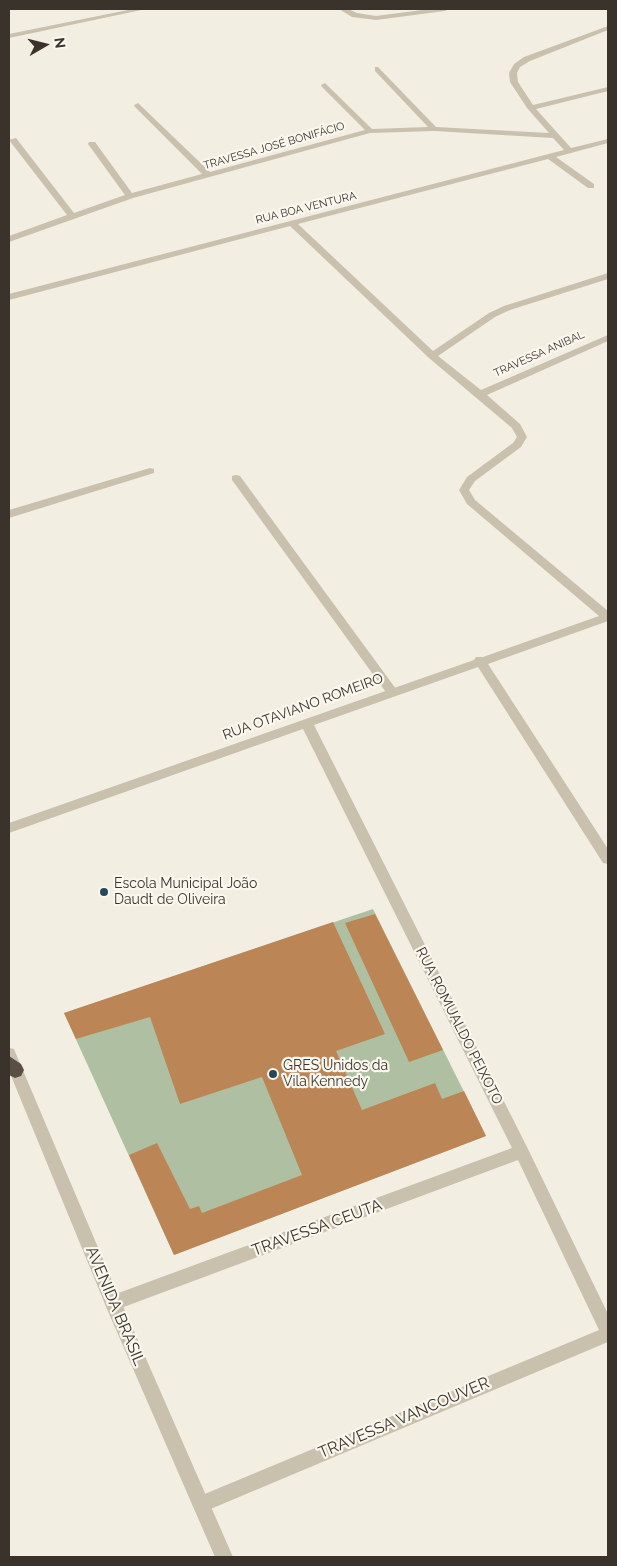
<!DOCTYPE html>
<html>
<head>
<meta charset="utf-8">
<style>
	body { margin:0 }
	#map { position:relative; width:617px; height:1566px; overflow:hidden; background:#f2eee2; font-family:Raleway,sans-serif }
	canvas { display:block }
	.frame { position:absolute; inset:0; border:10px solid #39332c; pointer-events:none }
	.north { position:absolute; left:20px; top:20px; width:50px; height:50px; -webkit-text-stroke:4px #f9f7ee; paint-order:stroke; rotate:82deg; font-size:14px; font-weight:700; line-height:20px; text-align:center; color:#39332c }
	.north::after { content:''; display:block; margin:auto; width:18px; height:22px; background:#39332c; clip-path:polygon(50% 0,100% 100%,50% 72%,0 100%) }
</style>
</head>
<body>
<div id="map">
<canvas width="617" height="1566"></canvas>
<div class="frame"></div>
<div class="north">N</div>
</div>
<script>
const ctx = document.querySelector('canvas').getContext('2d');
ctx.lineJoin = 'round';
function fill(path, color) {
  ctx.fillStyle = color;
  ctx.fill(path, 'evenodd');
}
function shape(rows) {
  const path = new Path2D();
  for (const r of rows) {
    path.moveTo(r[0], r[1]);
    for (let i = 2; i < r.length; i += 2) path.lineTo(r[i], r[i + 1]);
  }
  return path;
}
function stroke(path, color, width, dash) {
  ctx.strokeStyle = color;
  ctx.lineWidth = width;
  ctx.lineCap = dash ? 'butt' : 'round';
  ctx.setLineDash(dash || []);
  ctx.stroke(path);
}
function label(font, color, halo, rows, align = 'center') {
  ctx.font = font + ' Raleway,sans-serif';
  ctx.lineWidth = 4.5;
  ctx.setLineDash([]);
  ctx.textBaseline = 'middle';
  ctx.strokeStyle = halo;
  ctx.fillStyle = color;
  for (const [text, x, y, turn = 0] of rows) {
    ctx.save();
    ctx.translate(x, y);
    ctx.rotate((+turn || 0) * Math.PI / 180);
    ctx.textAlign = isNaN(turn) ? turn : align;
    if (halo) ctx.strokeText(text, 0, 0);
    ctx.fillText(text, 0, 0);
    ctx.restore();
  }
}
fill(shape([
	[373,909,486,1136,174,1255,64,1013]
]), '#afc0a2');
fill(shape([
	[375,914,443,1050,409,1062,345,923],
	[333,922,385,1034,336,1051,362,1110,435,1083,442,1099,464,1091,486,1136,174,1255,129,1155,157,1143,190,1209,199,1206,202,1213,302,1175,262,1077,180,1104,150,1017,76,1039,64,1013]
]), '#bc8555');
fill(shape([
	[133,9,146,9,9,38,9,34,133,9],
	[339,9,348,9,357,13,376,16,430,9,449,9,445,11,376,20,352,17,339,9],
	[150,468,154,469,154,473,9,518,9,510,150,468],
	[236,475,240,476,396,689,398,692,396,695,388,695,232,480,232,476,236,475]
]), '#c9c1ae');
fill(shape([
	[608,26,608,30,530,61,520,67,517,73,518,82,533,105,608,87,608,91,536,109,571,148,608,139,608,143,556,157,594,184,594,188,588,188,548,159,298,224,433,351,489,313,504,306,608,273,608,279,510,310,495,317,438,356,481,390,608,335,608,341,487,395,520,424,527,437,521,447,475,481,469,490,475,500,608,611,608,621,488,664,608,849,608,864,603,863,478,667,314,725,527,1147,608,1314,608,1342,201,1513,195,1510,192,1504,195,1498,599,1330,518,1160,113,1311,107,1309,105,1303,107,1297,113,1295,512,1148,303,729,9,833,9,823,474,660,476,657,483,657,599,616,467,504,459,490,467,477,513,443,517,437,512,428,429,358,290,226,9,300,9,294,564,150,553,138,434,131,370,133,133,198,9,242,9,236,67,215,9,140,16,138,74,213,125,195,88,144,89,142,95,142,132,193,202,174,135,107,134,105,138,103,210,172,365,130,322,87,321,85,325,83,372,129,428,127,375,71,375,67,378,67,436,127,549,133,527,108,510,82,509,73,514,64,524,57,608,26]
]), '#c9c1ae');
fill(shape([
	[9,1048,14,1049,16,1054,119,1297,233,1557,215,1557,107,1309,9,1071,9,1048]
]), '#c9c1ae');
fill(shape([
	[9,1056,21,1064,24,1070,21,1076,15,1078,9,1075,9,1056]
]), '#594f44');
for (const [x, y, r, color] of [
	[104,892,5,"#244857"],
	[273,1074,5,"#244857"]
]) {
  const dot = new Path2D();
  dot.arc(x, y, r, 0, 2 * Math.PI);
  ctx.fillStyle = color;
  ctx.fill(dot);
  stroke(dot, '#f9f7ee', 2);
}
label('11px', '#39332c', '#f9f7ee', [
	["TRAVESSA JOSÉ BONIFÁCIO",274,146,-16],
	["RUA BOA VENTURA",306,208,-14],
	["TRAVESSA ANIBAL",539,354,-24]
]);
label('14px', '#39332c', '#f9f7ee', [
	["RUA OTAVIANO ROMEIRO",303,707,-20],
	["RUA ROMUALDO PEIXOTO",459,1026,63]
]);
label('14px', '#39332c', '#f9f7ee', [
	["Escola Municipal João",114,884],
	["Daudt de Oliveira",114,900],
	["GRES Unidos da",283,1066],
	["Vila Kennedy",283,1082]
], 'left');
label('16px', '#39332c', '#f9f7ee', [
	["TRAVESSA CEUTA",317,1228,-20],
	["AVENIDA BRASIL",115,1306,67],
	["TRAVESSA VANCOUVER",404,1418,-23]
]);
</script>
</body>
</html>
